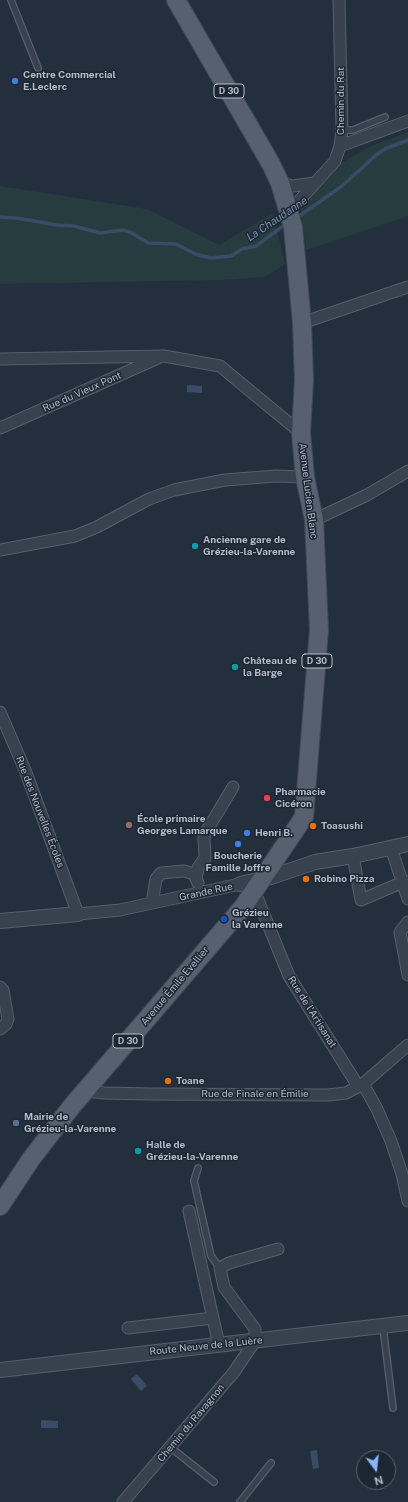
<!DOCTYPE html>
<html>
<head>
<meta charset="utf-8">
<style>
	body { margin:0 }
	#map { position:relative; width:408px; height:1502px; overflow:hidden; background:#242f3e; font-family:"Public Sans",sans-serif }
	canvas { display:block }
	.north { position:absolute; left:356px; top:1450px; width:40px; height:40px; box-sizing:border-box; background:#1d2633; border:1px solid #59626f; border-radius:50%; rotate:165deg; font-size:11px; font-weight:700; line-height:16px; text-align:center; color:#b4bcc9 }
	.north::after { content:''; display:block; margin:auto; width:14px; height:18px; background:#8ab4f8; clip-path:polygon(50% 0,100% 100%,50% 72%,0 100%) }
</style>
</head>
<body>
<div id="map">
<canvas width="408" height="1502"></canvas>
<div class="north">N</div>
</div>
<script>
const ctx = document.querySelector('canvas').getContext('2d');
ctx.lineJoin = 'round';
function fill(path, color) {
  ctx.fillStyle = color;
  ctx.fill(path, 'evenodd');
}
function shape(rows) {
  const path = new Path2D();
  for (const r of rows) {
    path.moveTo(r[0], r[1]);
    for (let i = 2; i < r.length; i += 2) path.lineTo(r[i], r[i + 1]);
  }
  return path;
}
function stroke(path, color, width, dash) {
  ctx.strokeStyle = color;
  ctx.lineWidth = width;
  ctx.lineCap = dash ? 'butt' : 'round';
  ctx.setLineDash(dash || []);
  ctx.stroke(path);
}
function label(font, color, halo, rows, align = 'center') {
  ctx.font = font + ' "Public Sans",sans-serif';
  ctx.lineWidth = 3;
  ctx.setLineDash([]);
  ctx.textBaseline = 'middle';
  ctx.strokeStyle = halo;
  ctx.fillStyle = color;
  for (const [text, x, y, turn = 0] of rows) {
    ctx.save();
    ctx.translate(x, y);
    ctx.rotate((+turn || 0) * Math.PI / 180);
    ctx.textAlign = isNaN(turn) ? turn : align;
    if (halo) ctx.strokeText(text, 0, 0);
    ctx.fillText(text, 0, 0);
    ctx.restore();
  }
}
fill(shape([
	[408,132,408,216,306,250,300,203,336,166,369,147],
	[0,186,147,209,219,245,273,213,285,264,266,277,220,280,0,284]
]), '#263c3f');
fill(shape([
	[187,385,202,386,202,393,187,392],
	[137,1374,147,1386,141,1391,131,1379],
	[41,1420,58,1421,58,1428,41,1428],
	[317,1450,319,1468,313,1469,310,1451]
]), '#394c67');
stroke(shape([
	[0,217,16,218,57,225,74,226,100,233,123,230,130,232,148,243,176,244,195,254,211,258,231,256,242,249,256,246,286,224],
	[295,219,342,186,375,156,385,149,408,140]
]), '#394c67', 3.5);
const service = shape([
	[11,0,38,68],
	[342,130,353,130,385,117],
	[198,1168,194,1181,211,1256,220,1268],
	[383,1327,393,1408],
	[170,1447,214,1482],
	[240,1502,271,1463]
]);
const minor = shape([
	[340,146,408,121],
	[280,183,293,186,314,183],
	[289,212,335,161,340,146,342,130,339,0],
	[302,323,408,287],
	[0,359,164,356,220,366,301,433],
	[0,428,158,358],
	[314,520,367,495,408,471],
	[0,550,75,536,97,527,149,499,174,490,225,480,276,476,305,477],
	[0,712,25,770,78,914,120,910,240,884],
	[391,848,408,899],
	[353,856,361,900,403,882,408,882],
	[196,879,198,868,205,858,204,838,206,832,233,787],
	[254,890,289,976,358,1086],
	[152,903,156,879,161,873,184,871,194,874,198,883],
	[408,922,400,932,408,975],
	[0,987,3,990,8,1019,6,1024,0,1029],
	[363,1084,377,1109,391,1141,402,1174,408,1201],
	[86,1091,104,1093,152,1094,328,1095,346,1093,363,1084,408,1045],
	[189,1211,219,1345],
	[128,1328,213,1318],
	[123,1502,234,1372,255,1341,255,1329,224,1287,220,1268,229,1263,278,1249]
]);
const tertiary = shape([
	[240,884,271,877,315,862,353,856,408,844],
	[0,921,78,914],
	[0,1370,408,1323]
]);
const primary = shape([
	[0,1206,31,1159,72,1106,243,907,304,817,319,630,314,520,305,477,301,433,304,380,302,323,293,227,280,183,271,164,176,0]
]);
stroke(service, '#565f6c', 8);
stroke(minor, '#565f6c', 13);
stroke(tertiary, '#565f6c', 16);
stroke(primary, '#414a57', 20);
stroke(service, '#38414e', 5.5);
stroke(minor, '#38414e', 11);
stroke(tertiary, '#38414e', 14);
stroke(primary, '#56606e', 18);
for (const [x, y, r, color] of [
	[15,81,4,"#3f7fe0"],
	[195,546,4,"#0f9aa8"],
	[235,667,4,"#0f9aa8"],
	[267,798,4,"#e0444e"],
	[129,825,4,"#8d6e63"],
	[313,826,4,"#e8710a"],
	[247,833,4,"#3f7fe0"],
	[238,844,4,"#3f7fe0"],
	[306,879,4,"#e8710a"],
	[224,919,4,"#1a4fb4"],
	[168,1081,4,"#e8710a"],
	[16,1123,4,"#5c6f8a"],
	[138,1151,4,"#0f9aa8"]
]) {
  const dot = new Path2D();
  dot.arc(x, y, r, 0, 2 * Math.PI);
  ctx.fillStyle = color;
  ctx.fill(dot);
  stroke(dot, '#1d2633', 1.5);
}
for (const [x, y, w] of [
	[229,91,30],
	[317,661,30],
	[128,1041,30]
]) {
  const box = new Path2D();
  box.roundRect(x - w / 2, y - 7, w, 14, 3);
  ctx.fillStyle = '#1d2633';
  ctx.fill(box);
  stroke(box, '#b4bcc9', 1);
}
label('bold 9px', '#b4bcc9', null, [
	["D 30",229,91],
	["D 30",317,661],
	["D 30",128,1041]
]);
label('bold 10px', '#b4bcc9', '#1d2633', [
	["Centre Commercial",23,75],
	["E.Leclerc",23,87],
	["Ancienne gare de",203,540],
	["Grézieu-la-Varenne",203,552],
	["Château de",243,661],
	["la Barge",243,673],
	["Pharmacie",275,792],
	["Cicéron",275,804],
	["École primaire",137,819],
	["Georges Lamarque",137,831],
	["Toasushi",321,826],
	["Henri B.",255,833],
	["Boucherie",238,856,"center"],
	["Famille Joffre",238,868,"center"],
	["Robino Pizza",314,879],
	["Grézieu",232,913],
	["la Varenne",232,925],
	["Toane",176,1081],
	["Mairie de",24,1117],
	["Grézieu-la-Varenne",24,1129],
	["Halle de",146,1145],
	["Grézieu-la-Varenne",146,1157]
], 'left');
label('10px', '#b4bcc9', '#1d2633', [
	["Chemin du Rat",341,101,-90],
	["Rue du Vieux Pont",82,392,-24],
	["Avenue Lucien Blanc",308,491,83],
	["Rue des Nouvelles Écoles",40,812,69],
	["Grande Rue",206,892,-12],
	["Avenue Émile Evellier",175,986,-50],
	["Rue de l'Artisanat",312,1012,58],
	["Rue de Finale en Émilie",255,1094],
	["Route Neuve de la Luère",206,1346,-6],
	["Chemin du Ravagnon",191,1423,-50]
]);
label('italic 11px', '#7c92b1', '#1d2633', [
	["La Chaudanne",277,219,-34]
]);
</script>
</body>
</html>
